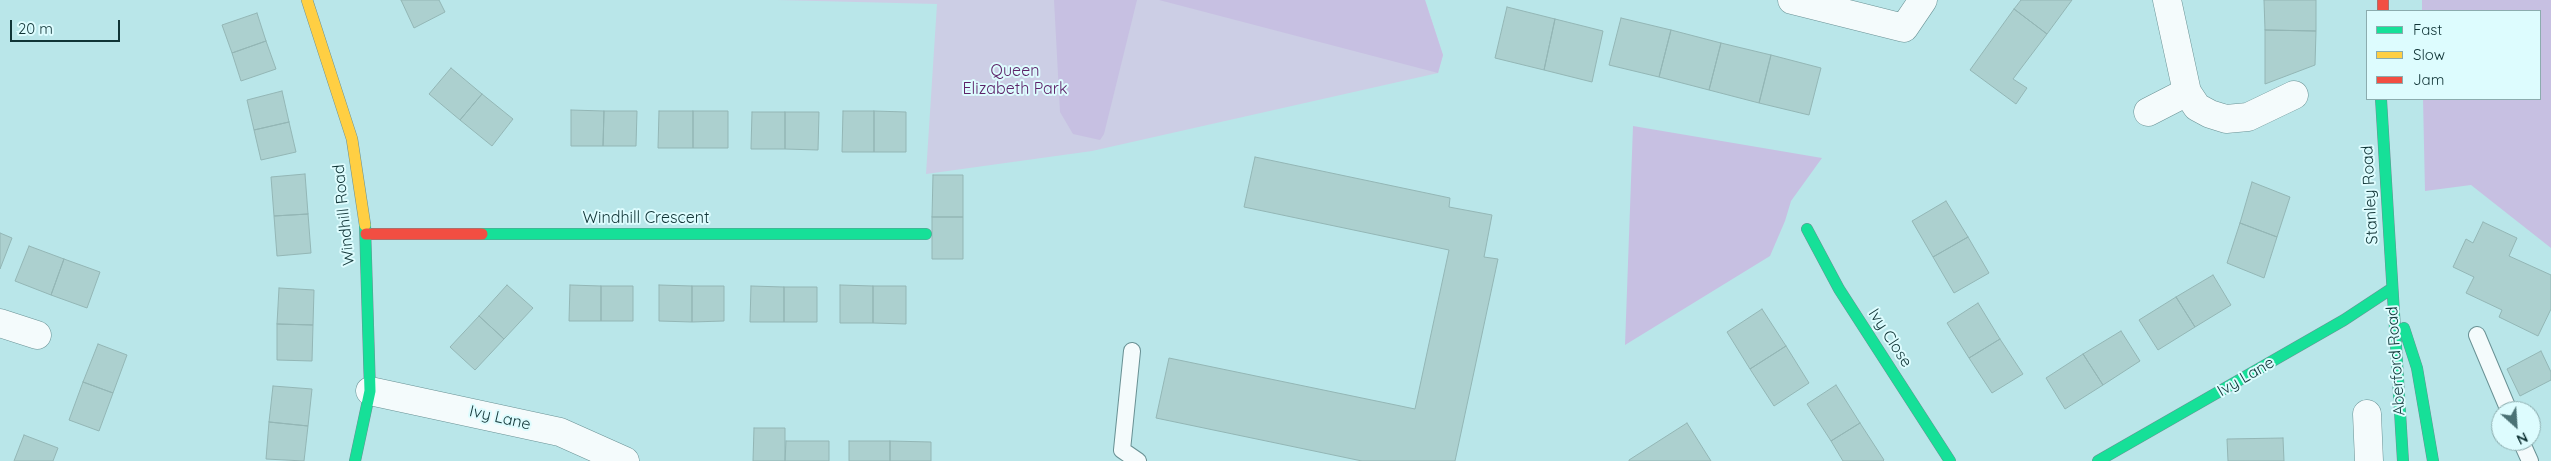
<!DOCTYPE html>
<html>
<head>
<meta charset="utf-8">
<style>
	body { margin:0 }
	#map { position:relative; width:2551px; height:461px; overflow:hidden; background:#b9e6e9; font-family:Quicksand,sans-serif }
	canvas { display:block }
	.legend { position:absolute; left:2366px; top:10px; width:175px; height:90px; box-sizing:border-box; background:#ddfcfe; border:1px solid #8bacae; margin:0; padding:6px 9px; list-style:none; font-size:15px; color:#103436 }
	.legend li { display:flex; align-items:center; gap:10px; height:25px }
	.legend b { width:25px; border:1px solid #8bacae }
	.north { position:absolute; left:2491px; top:401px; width:50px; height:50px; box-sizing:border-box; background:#ddfcfe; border:1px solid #8bacae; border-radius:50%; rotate:154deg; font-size:14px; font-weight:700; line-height:20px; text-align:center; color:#103436 }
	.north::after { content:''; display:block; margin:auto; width:18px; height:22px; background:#4b7275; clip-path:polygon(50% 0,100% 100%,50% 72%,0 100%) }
	.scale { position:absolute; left:10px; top:20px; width:110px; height:22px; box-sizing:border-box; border:2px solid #103436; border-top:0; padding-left:6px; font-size:15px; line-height:18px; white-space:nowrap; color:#103436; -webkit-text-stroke:4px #ddfcfe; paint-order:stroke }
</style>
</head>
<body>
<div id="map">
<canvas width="2551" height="461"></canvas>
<ul class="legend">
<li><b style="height:6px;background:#16e098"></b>Fast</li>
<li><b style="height:6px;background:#ffcf43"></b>Slow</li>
<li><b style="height:6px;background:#f24e42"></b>Jam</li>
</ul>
<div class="north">N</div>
<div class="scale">20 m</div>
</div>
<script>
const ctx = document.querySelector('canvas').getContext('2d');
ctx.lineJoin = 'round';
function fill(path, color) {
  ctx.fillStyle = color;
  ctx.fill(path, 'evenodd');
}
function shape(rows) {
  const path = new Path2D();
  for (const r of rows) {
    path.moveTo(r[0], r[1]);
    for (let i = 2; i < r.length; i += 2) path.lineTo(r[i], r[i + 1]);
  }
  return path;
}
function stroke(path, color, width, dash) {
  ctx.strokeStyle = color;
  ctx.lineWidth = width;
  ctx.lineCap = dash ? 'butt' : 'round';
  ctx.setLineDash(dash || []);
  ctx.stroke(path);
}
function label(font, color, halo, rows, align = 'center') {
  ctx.font = font + ' Quicksand,sans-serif';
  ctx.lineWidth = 4;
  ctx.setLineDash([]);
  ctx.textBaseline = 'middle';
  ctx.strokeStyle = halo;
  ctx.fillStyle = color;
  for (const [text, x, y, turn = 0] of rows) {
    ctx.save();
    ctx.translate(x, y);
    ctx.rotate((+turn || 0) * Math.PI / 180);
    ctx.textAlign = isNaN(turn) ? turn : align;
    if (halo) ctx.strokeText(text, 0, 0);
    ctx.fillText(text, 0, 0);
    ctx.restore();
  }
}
fill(shape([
	[777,0,1425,0,1443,55,1438,73,1092,151,926,174,937,4]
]), '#cccee5');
fill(shape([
	[1054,0,1137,0,1104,134,1100,140,1073,134,1060,112],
	[1159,0,1425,0,1443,55,1438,73],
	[2422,0,2551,0,2551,248,2471,185,2425,191,2423,99,2540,99,2540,11,2422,11],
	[1633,126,1822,158,1791,201,1785,221,1770,256,1625,345]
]), '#c7c0e2');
const building = shape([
	[401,0,439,0,445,12,414,28,401,0],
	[2021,0,2072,0,2047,34,2014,9,2021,0],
	[2264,0,2316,0,2316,31,2265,30,2264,0],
	[1507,7,1555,19,1544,70,1495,58,1507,7],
	[2014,9,2047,34,2013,79,2027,88,2016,104,1970,70,2014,9],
	[257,13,266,41,232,53,222,25,257,13],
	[1621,18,1671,30,1659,77,1609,65,1621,18],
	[1555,19,1603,31,1592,82,1544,70,1555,19],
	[1671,30,1721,43,1709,90,1659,77,1671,30],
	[2265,30,2316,31,2315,65,2265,84,2265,30],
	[266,41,276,69,241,81,232,53,266,41],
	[1721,43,1771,55,1759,103,1709,90,1721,43],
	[1771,55,1821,68,1809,115,1759,103,1771,55],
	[451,68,482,94,460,120,429,94,451,68],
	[282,91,289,122,254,130,247,100,282,91],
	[482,94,513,119,492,146,460,120,482,94],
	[571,110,604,111,603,146,571,146,571,110],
	[604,111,637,111,636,146,603,146,604,111],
	[659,111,693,111,693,148,658,148,659,111],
	[693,111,728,111,728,148,693,148,693,111],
	[843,111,874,111,874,152,842,152,843,111],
	[874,111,906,112,906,152,874,152,874,111],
	[752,112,785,112,785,149,751,149,752,112],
	[785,112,819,112,818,150,785,149,785,112],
	[289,122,296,152,261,160,254,130,289,122],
	[1255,157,1450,198,1449,207,1492,215,1484,257,1498,259,1455,461,1362,461,1156,418,1169,358,1415,409,1449,250,1244,207,1255,157],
	[305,174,308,214,274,216,271,177,305,174],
	[933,175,963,175,963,217,932,217,933,175],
	[2252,182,2290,197,2277,237,2240,223,2252,182],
	[1946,201,1968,237,1933,257,1912,221,1946,201],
	[308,214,311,253,277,256,274,216,308,214],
	[932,217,963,217,963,259,932,259,932,217],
	[2483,222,2517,238,2509,256,2551,275,2551,309,2538,336,2499,317,2502,310,2466,293,2474,277,2453,267,2466,239,2473,243,2483,222],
	[2240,223,2277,237,2264,278,2227,263,2240,223],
	[0,233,12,238,0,269,0,233],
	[1968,237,1989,273,1954,293,1933,257,1968,237],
	[29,246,64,259,51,295,15,281,29,246],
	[64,259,100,272,87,308,51,295,64,259],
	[2213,275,2231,305,2195,327,2176,297,2213,275],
	[507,285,533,308,504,339,479,316,507,285],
	[570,285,601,286,601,321,569,321,570,285],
	[659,285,692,286,692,322,659,321,659,285],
	[840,285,873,286,873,323,840,323,840,285],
	[601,286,633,286,633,321,601,321,601,286],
	[692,286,724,286,724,321,692,322,692,286],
	[751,286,784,287,784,322,750,322,751,286],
	[873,286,906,286,906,324,873,323,873,286],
	[784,287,817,287,817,322,784,322,784,287],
	[279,288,314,290,313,325,277,324,279,288],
	[2176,297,2195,327,2158,350,2139,320,2176,297],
	[1978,303,2000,339,1969,358,1947,323,1978,303],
	[1762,309,1786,346,1750,369,1727,332,1762,309],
	[479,316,504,339,475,370,450,347,479,316],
	[277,324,313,325,312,361,277,360,277,324],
	[2121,331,2140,361,2103,385,2083,354,2121,331],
	[2000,339,2023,374,1992,393,1969,358,2000,339],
	[98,344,127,355,113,393,83,382,98,344],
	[1786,346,1809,383,1774,406,1750,369,1786,346],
	[2541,351,2551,372,2551,380,2520,396,2507,369,2541,351],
	[2083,354,2103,385,2065,409,2046,378,2083,354],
	[83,382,113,393,99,431,69,420,83,382],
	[1836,385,1860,423,1831,441,1807,404,1836,385],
	[273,386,312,389,308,426,269,422,273,386],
	[269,422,308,426,304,461,266,459,269,422],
	[1687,423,1711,461,1629,461,1629,460,1687,423],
	[1860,423,1884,460,1883,461,1843,461,1831,441,1860,423],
	[754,428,785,428,785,461,753,461,754,428],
	[24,435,58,448,53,461,14,461,24,435],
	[2283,438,2284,461,2228,461,2227,439,2283,438],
	[786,441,829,441,829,461,785,461,786,441],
	[849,441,890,441,890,461,849,461,849,441],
	[890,441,931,442,931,461,890,461,890,441]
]);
fill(building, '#acd0cf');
stroke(building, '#93b6b5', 1);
const lane = shape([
	[2477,335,2509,411],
	[1132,351,1122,450,1138,461],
	[2521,441,2530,461]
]);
const street = shape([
	[1792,0,1904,28,1923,0],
	[2167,0,2187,92,2197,107,2210,114,2226,119,2248,117,2294,95],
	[2148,112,2187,92],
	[0,323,37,335],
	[370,391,560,432,625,461],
	[2367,414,2369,461]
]);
const fast = shape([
	[2381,99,2403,461],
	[1807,229,1839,289,1950,461],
	[482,234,926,234],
	[2404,328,2417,368,2433,461],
	[355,461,370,391,365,225],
	[2098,461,2344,320,2391,289]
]);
const slow = shape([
	[307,0,352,139,365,225]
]);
const jam = shape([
	[2383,0,2383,11],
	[366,234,482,234]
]);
stroke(lane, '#699194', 18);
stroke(street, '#699194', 29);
stroke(fast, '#699194', 12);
stroke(slow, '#699194', 12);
stroke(jam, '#699194', 12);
stroke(lane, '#f4fbfc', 16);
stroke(street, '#f4fbfc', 28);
stroke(fast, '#16e098', 11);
stroke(slow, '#ffcf43', 11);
stroke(jam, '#f24e42', 11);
label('16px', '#5d2268', '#ddfcfe', [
	["Queen",1015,71],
	["Elizabeth Park",1015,89]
]);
label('16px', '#103436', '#ddfcfe', [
	["Stanley Road",2370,195,-93],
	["Windhill Road",344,215,-96],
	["Windhill Crescent",646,218],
	["Ivy Close",1890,338,57],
	["Aberford Road",2396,361,-94],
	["Ivy Lane",2246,377,-30],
	["Ivy Lane",500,418,13]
]);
</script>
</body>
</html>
